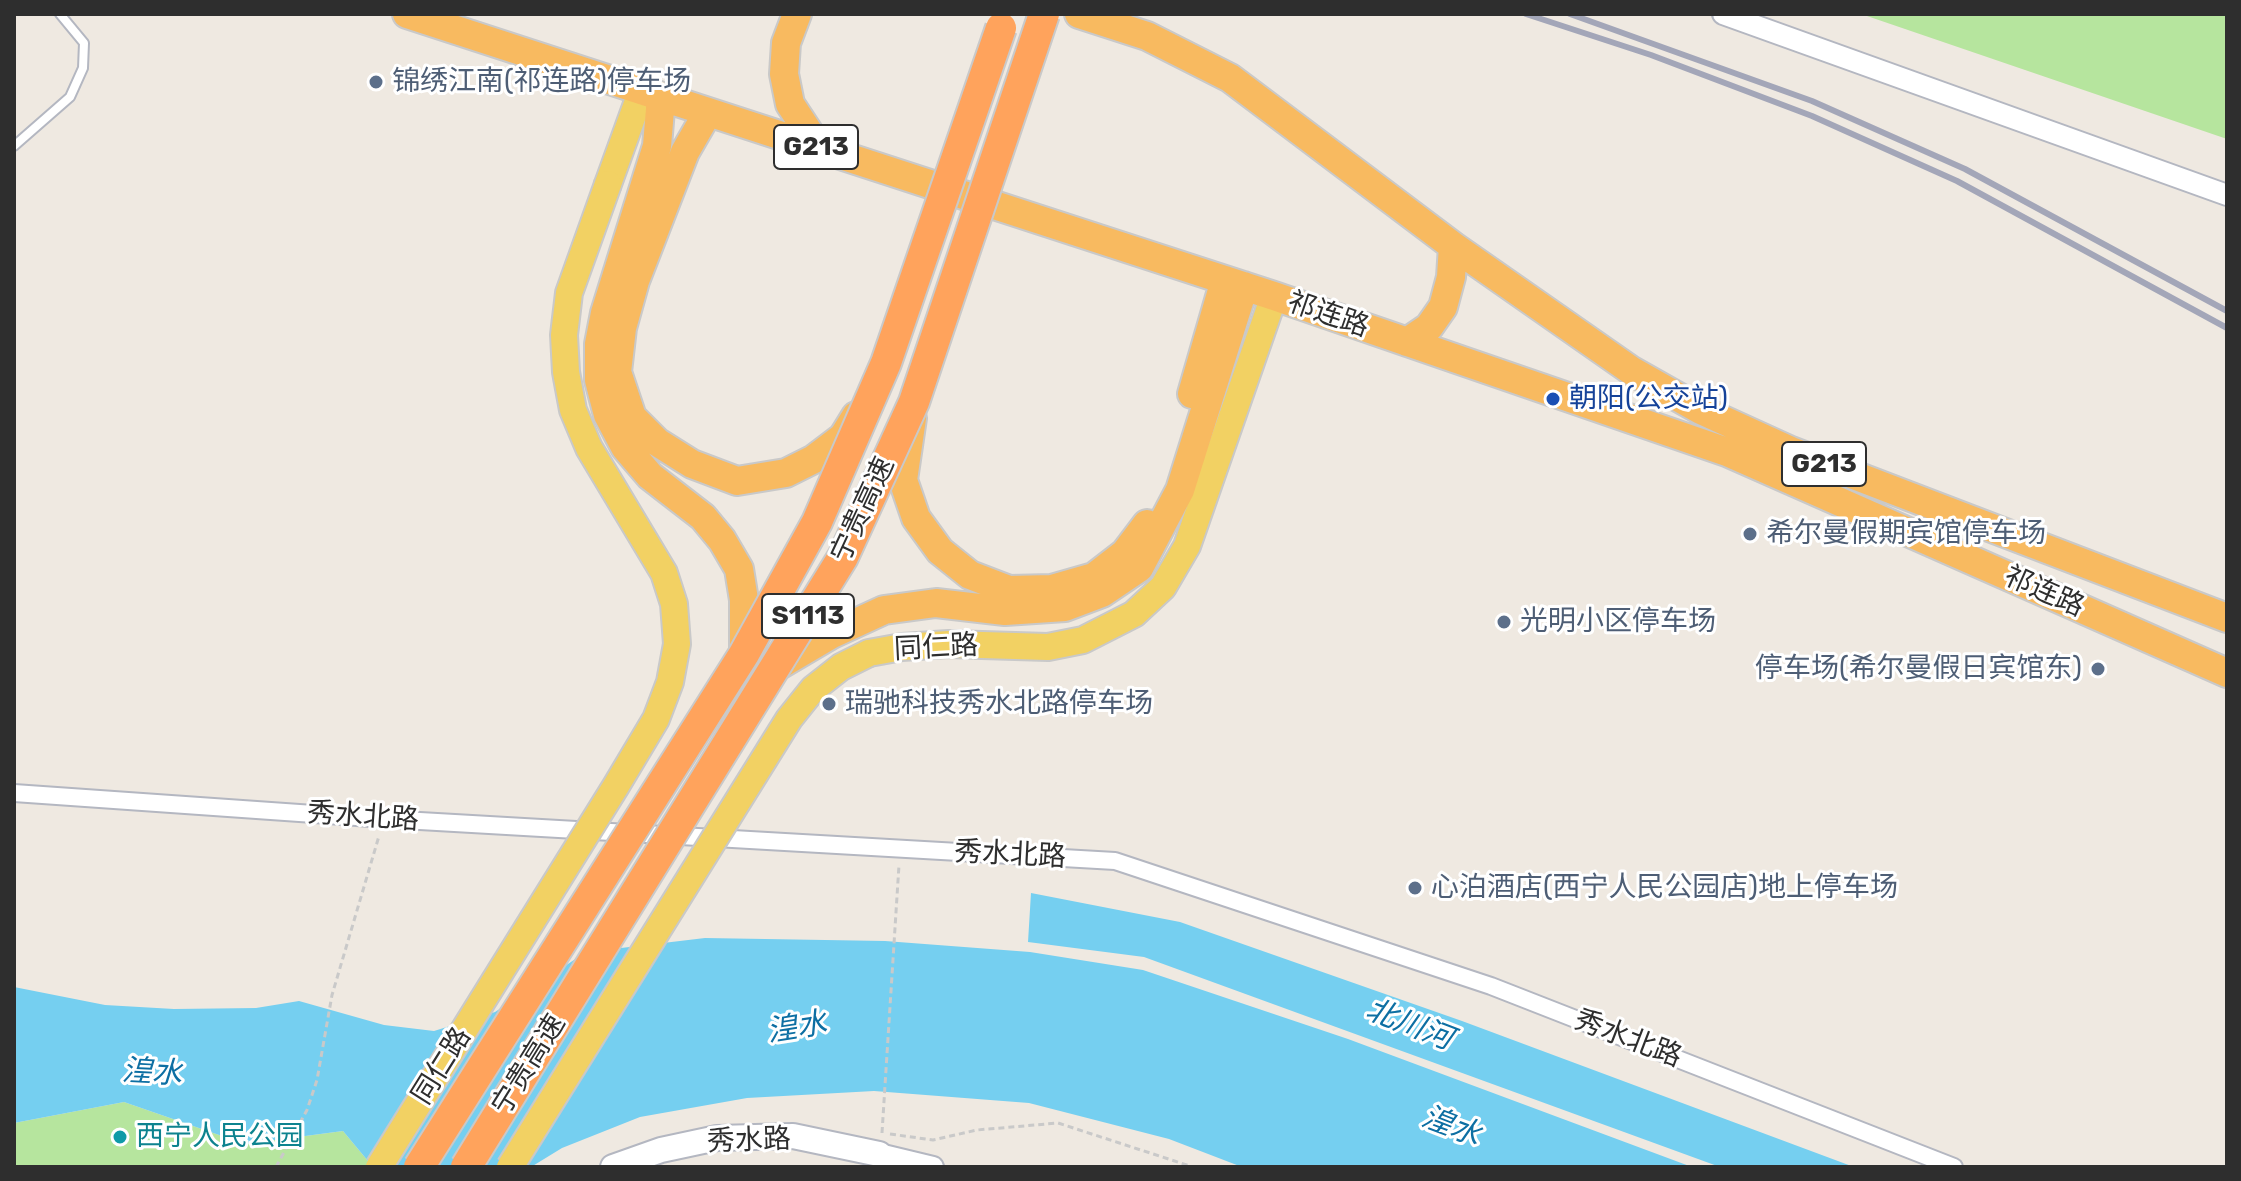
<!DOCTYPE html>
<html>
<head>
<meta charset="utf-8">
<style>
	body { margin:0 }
	#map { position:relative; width:2241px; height:1181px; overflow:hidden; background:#efe9e1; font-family:Rubik,sans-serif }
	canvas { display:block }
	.frame { position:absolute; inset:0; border:16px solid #2e2e2e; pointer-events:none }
</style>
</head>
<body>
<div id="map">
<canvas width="2241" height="1181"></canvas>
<div class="frame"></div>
</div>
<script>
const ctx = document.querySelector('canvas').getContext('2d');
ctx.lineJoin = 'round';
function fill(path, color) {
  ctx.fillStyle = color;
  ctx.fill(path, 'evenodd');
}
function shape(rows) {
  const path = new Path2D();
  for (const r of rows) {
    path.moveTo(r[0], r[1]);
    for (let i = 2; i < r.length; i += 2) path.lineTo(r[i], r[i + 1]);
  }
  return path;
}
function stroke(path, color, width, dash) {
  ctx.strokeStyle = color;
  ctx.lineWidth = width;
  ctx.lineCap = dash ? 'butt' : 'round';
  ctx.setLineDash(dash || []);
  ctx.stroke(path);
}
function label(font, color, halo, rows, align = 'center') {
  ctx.font = font + ' Rubik,"Noto Sans SC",sans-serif';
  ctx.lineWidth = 6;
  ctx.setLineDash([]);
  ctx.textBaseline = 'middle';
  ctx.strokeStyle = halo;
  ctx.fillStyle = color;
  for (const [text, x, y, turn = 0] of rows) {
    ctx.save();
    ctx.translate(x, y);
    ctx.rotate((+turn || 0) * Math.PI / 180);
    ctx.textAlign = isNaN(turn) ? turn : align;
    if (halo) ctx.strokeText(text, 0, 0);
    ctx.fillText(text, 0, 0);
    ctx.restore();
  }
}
fill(shape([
	[1860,14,2227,14,2227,139,1867,16],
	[124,1102,245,1144,343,1131,373,1167,14,1167,14,1123]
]), '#b6e59e');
fill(shape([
	[1031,893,1180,922,1462,1021,1854,1167,1720,1167,1144,957,1028,942],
	[705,938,885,941,1030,952,1143,970,1348,1039,1692,1167,1242,1167,1169,1139,1029,1103,874,1091,747,1098,640,1117,562,1148,531,1167,373,1167,343,1131,245,1144,124,1102,14,1123,14,987,105,1005,174,1009,256,1008,299,1001,384,1025,434,1031,495,1012,577,958,596,951]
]), '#75cff0');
const service = shape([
	[14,146,70,97,83,68,84,43,60,14]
]);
const minor = shape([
	[14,793,385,819,1115,861,1491,986,1954,1167]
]);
const tertiary = shape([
	[1723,14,2227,195],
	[879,1154,933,1167]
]);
const secondary = shape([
	[613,1167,661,1150,717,1138,793,1136,879,1154]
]);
const primary = shape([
	[608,184,642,90],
	[869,653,902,647,949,644,1048,647,1083,640,1134,614,1163,587,1187,546,1274,296]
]);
const trunk = shape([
	[407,14,1274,296,1727,452,2227,673],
	[797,14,786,43,784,74,790,104,819,148],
	[1079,14,1147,36,1230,78,1453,246,1632,371,1701,410,1791,451,2227,618],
	[661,97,657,146,605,313,599,344,599,380,608,415,625,447,650,476,703,517,722,540,739,569,744,600,744,654],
	[708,112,685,152,635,281,622,328,617,372,632,417,657,442,692,464,737,481,786,473,814,459,843,437,856,416],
	[1407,342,1429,327,1443,307,1451,277,1453,246],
	[1192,394,1225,280],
	[912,418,903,480,916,518,940,551,970,575,1009,590,1052,589,1094,577,1125,553,1147,524],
	[776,667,832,634,884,610,936,603,1005,611,1065,607,1102,593,1139,568,1180,490,1244,286]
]);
stroke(service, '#b4b7c1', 12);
stroke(minor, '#b4b7c1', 20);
stroke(tertiary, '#b4b7c1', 24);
stroke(secondary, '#b4b7c1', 28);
stroke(primary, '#c9c9c9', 30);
stroke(trunk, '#c9c9c9', 32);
stroke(shape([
	[882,1133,899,865],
	[890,1134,933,1140,977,1130,1058,1123,1193,1167],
	[276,1167,307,1110,317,1080,332,995,379,836]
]), '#c9c9c9', 3, [6, 4]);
stroke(service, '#fff', 8);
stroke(minor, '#fff', 16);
stroke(tertiary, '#fff', 20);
stroke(secondary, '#fff', 24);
stroke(primary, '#f2d163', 26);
stroke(trunk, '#f8ba60', 28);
stroke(shape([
	[1526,14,1651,55,1812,116,1957,181,2227,328],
	[1570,14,1812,101,1965,169,2227,311]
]), '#a3a6b8', 6);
const primaryBridge = shape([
	[379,1167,616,786,656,719,670,682,677,644,674,604,664,573,589,448,573,410,566,372,564,335,569,293,608,184],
	[510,1167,789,719,813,689,841,667,869,653]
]);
const motorwayBridge = shape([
	[419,1167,744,654,817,522,886,363,1001,28],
	[466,1167,843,557,914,402,1044,14]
]);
stroke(primaryBridge, '#c9c9c9', 30, []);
stroke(motorwayBridge, '#c9c9c9', 34, []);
stroke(primaryBridge, '#f2d163', 26);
stroke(motorwayBridge, '#ffa35c', 30);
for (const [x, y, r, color] of [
	[376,82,8,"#5c6f8a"],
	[1553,399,8,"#1a4fb4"],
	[1750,534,8,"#5c6f8a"],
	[1504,622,8,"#5c6f8a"],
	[2098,669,8,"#5c6f8a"],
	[829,704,8,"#5c6f8a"],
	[1415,888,8,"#5c6f8a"],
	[120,1137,8,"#0f9aa8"]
]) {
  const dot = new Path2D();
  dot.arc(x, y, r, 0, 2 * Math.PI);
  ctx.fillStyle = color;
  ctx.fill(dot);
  stroke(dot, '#fff', 3);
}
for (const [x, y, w] of [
	[816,147,84],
	[1824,464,84],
	[808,616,92]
]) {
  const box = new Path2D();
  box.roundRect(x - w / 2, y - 22, w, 44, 6);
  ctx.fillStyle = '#fff';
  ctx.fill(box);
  stroke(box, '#2e2e2e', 2);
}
label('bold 26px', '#2e2e2e', null, [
	["G213",816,147],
	["G213",1824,464],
	["S1113",808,616]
]);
label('28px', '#4e5e75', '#fff', [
	["锦绣江南(祁连路)停车场",392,82],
	["希尔曼假期宾馆停车场",1766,534],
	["光明小区停车场",1520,622],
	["停车场(希尔曼假日宾馆东)",2082,669,"right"],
	["瑞驰科技秀水北路停车场",845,704],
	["心泊酒店(西宁人民公园店)地上停车场",1431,888]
], 'left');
label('28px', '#2e2e2e', '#fff', [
	["祁连路",1328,315,19],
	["宁贵高速",863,510,-65],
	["祁连路",2044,592,24],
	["同仁路",936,648,-3],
	["秀水北路",363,817,4],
	["秀水北路",1010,855,3],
	["秀水北路",1628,1039,21],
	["宁贵高速",529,1065,-58],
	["同仁路",442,1066,-58],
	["秀水路",749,1141,-2]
]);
label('28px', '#164399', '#fff', [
	["朝阳(公交站)",1569,399]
], 'left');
label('28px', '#0d838f', '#fff', [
	["西宁人民公园",136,1137]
], 'left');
label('italic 30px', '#0d6fa3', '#fff', [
	["北川河",1409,1025,21],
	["湟水",797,1028,-9],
	["湟水",152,1073,3],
	["湟水",1451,1127,21]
]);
</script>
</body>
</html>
